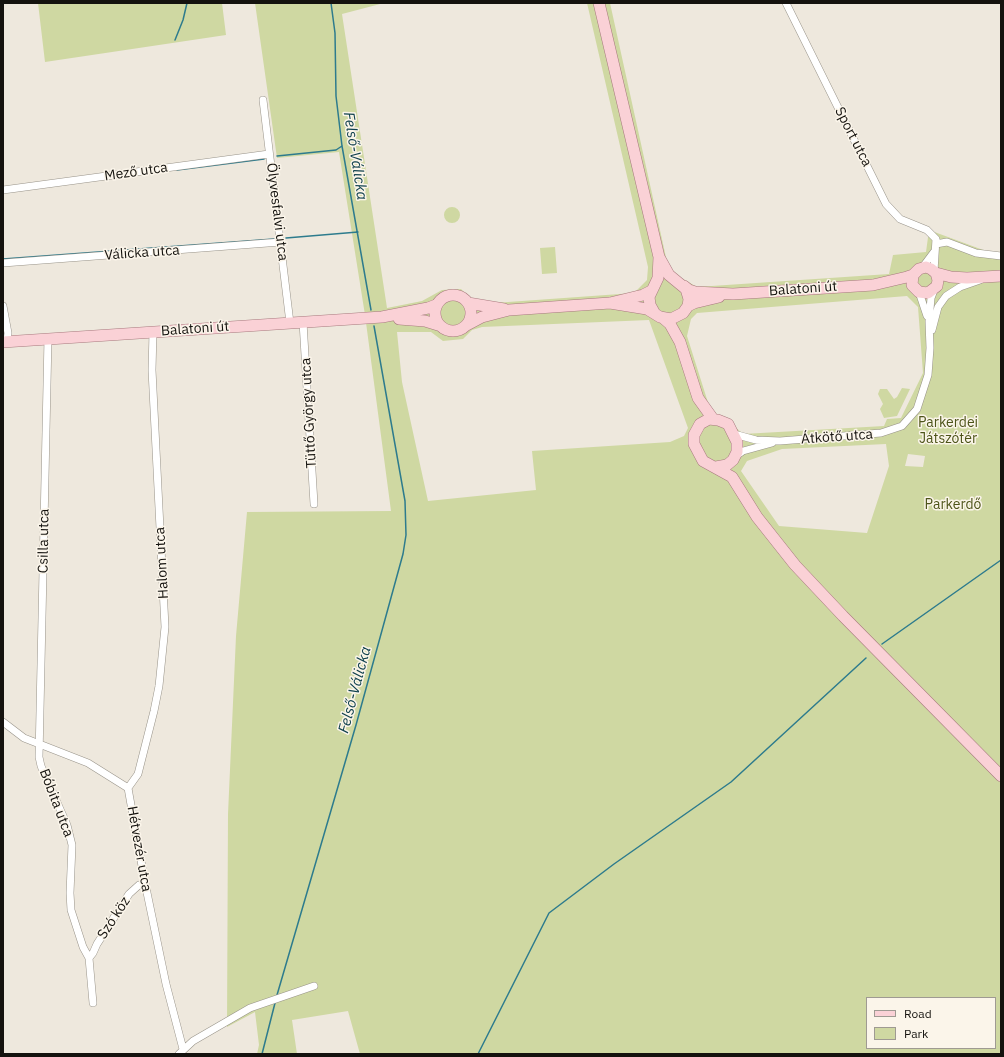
<!DOCTYPE html>
<html>
<head>
<meta charset="utf-8">
<style>
	body { margin:0 }
	#map { position:relative; width:1004px; height:1057px; overflow:hidden; background:#eee8dd; font-family:"IBM Plex Sans",sans-serif }
	canvas { display:block }
	.frame { position:absolute; inset:0; border:4px solid #14120e; pointer-events:none }
	.legend { position:absolute; left:866px; top:997px; width:130px; height:52px; box-sizing:border-box; background:#fbf5ea; border:1px solid #9f9a92; margin:0; padding:5px 7px; list-style:none; font-size:12px; color:#14120e }
	.legend li { display:flex; align-items:center; gap:8px; height:20px }
	.legend b { width:20px; border:1px solid #9f9a92 }
</style>
</head>
<body>
<div id="map">
<canvas width="1004" height="1057"></canvas>
<div class="frame"></div>
<ul class="legend">
<li><b style="height:5px;background:#fad1d6"></b>Road</li>
<li><b style="height:11px;background:#cfd8a2"></b>Park</li>
</ul>
</div>
<script>
const ctx = document.querySelector('canvas').getContext('2d');
ctx.lineJoin = 'round';
function fill(path, color) {
  ctx.fillStyle = color;
  ctx.fill(path, 'evenodd');
}
function shape(rows) {
  const path = new Path2D();
  for (const r of rows) {
    if (r.length === 3) {
      path.moveTo(r[0] + r[2], r[1]);
      path.arc(r[0], r[1], r[2], 0, 2 * Math.PI);
      continue;
    }
    path.moveTo(r[0], r[1]);
    for (let i = 2; i < r.length; i += 2) path.lineTo(r[i], r[i + 1]);
  }
  return path;
}
function stroke(path, color, width, dash) {
  ctx.strokeStyle = color;
  ctx.lineWidth = width;
  ctx.lineCap = dash ? 'butt' : 'round';
  ctx.setLineDash(dash || []);
  ctx.stroke(path);
}
function label(font, color, halo, rows, align = 'center') {
  ctx.font = font + ' "IBM Plex Sans",sans-serif';
  ctx.lineWidth = 3;
  ctx.setLineDash([]);
  ctx.textBaseline = 'middle';
  ctx.strokeStyle = halo;
  ctx.fillStyle = color;
  for (const [text, x, y, turn = 0] of rows) {
    ctx.save();
    ctx.translate(x, y);
    ctx.rotate((+turn || 0) * Math.PI / 180);
    ctx.textAlign = isNaN(turn) ? turn : align;
    if (halo) ctx.strokeText(text, 0, 0);
    ctx.fillText(text, 0, 0);
    ctx.restore();
  }
}
fill(shape([
	[38,3,222,3,226,35,45,62],
	[255,3,384,3,342,14,387,308,422,301,442,290,461,289,468,296,477,301,494,303,634,293,647,280,648,267,587,3,610,3,669,271,697,287,889,274,893,255,926,252,929,230,994,254,1001,254,1001,1054,360,1054,348,1011,292,1020,297,1054,257,1054,259,1045,255,1012,227,1027,228,814,236,636,247,512,391,511,365,315,339,152,277,158],
	[907,296,918,307,923,373,901,418,887,419,884,426,743,434,723,416,711,412,687,336,691,319,697,313],
	[649,320,688,428,684,436,670,442,532,451,536,490,428,501,402,382,397,332,431,332,443,341,463,339,472,330,482,327],
	[886,444,889,466,867,533,779,526,741,471,747,461,782,449],
	[908,454,925,456,923,467,905,466],
	[867,998,995,998,995,1048,867,1048],
	[452,215,8],
	[555,247,557,273,542,274,540,248],
	[902,388,910,389,897,416,884,418,880,409,883,404,878,394,880,389,887,389,894,399,897,397]
]), '#cfd8a2');
stroke(shape([
	[331,3,335,33,336,96,342,146,371,310],
	[175,40,183,20,187,3],
	[277,156,336,150,342,146],
	[177,170,264,159],
	[286,238,358,232],
	[3,259,274,239],
	[882,644,1001,560],
	[277,995,356,725,403,554,406,535,405,501,374,326],
	[262,1054,275,1003],
	[478,1054,549,913,614,864,731,782,866,658]
]), '#2d7b8d', 1.5);
const street = shape([
	[786,3,886,204,900,219,927,230,936,239,934,271],
	[263,100,290,323],
	[3,190,269,154],
	[936,244,947,242,976,253,1001,256],
	[3,263,281,242],
	[922,268,934,252],
	[919,292,927,316],
	[3,306,8,333,7,341],
	[303,322,314,504],
	[932,330,938,307,946,296,960,287,980,280],
	[48,338,39,757,41,766,67,825,72,845,70,893,71,910,83,947,89,958,93,1003],
	[734,434,756,440,780,441,881,433,902,426,917,409,928,375,930,348,929,321,931,298,934,290],
	[736,456,743,451,772,443],
	[3,722,24,738,88,763,128,788,145,883,166,984,183,1049],
	[128,788,138,774,154,711,159,686,165,627,152,370,153,332],
	[89,958,93,953,97,944,129,894,139,885,145,883],
	[179,1054,193,1041,250,1008,314,986]
]);
const primary = shape([
	[599,3,659,257,669,275,686,289,689,299,688,306,683,313,671,319,660,317,647,309,610,303],
	[936,273,951,277,967,278,1001,276],
	[684,286,689,290,695,292,733,294,873,285,907,277,913,275,919,269,926,267,931,269,936,273,938,280,937,286,928,293,919,292,912,285,913,275],
	[453,313,18],
	[468,303,504,309],
	[688,306,694,303,719,297],
	[655,314,650,305,649,297,658,278,659,257],
	[663,318,670,324,680,342,698,398,713,419],
	[399,319,425,321,438,325],
	[467,325,482,317,509,310,610,303,643,295,651,291],
	[3,342,382,317,428,308,436,305],
	[716,467,727,465,733,460,737,452,737,442,728,424,718,420,709,419,700,424,694,435,694,444,703,461,732,477,757,517,795,565,843,616,1001,776]
]);
stroke(street, '#989389', 8);
stroke(primary, '#a77a7e', 12);
stroke(street, '#fff', 7);
stroke(primary, '#fad1d6', 11);
label('14px', '#14120e', '#fbf5ea', [
	["Sport utca",853,137,63],
	["Mező utca",136,172,-8],
	["Ölyvesfalvi utca",277,212,83],
	["Válicka utca",142,253,-4],
	["Balatoni út",803,289,-4],
	["Balatoni út",195,329,-4],
	["Tüttő György utca",309,413,-93],
	["Átkötő utca",837,437,-4],
	["Csilla utca",44,541,-89],
	["Halom utca",162,563,-93],
	["Bóbita utca",56,803,69],
	["Hétvezér utca",139,849,80],
	["Szó köz",114,918,-57]
]);
label('14px', '#4d5419', '#fbf5ea', [
	["Parkerdei",948,423],
	["Játszótér",948,439],
	["Parkerdő",953,505]
]);
label('italic 15px', '#11424e', '#fbf5ea', [
	["Felső-Válicka",355,156,81],
	["Felső-Válicka",355,690,-75]
]);
</script>
</body>
</html>
